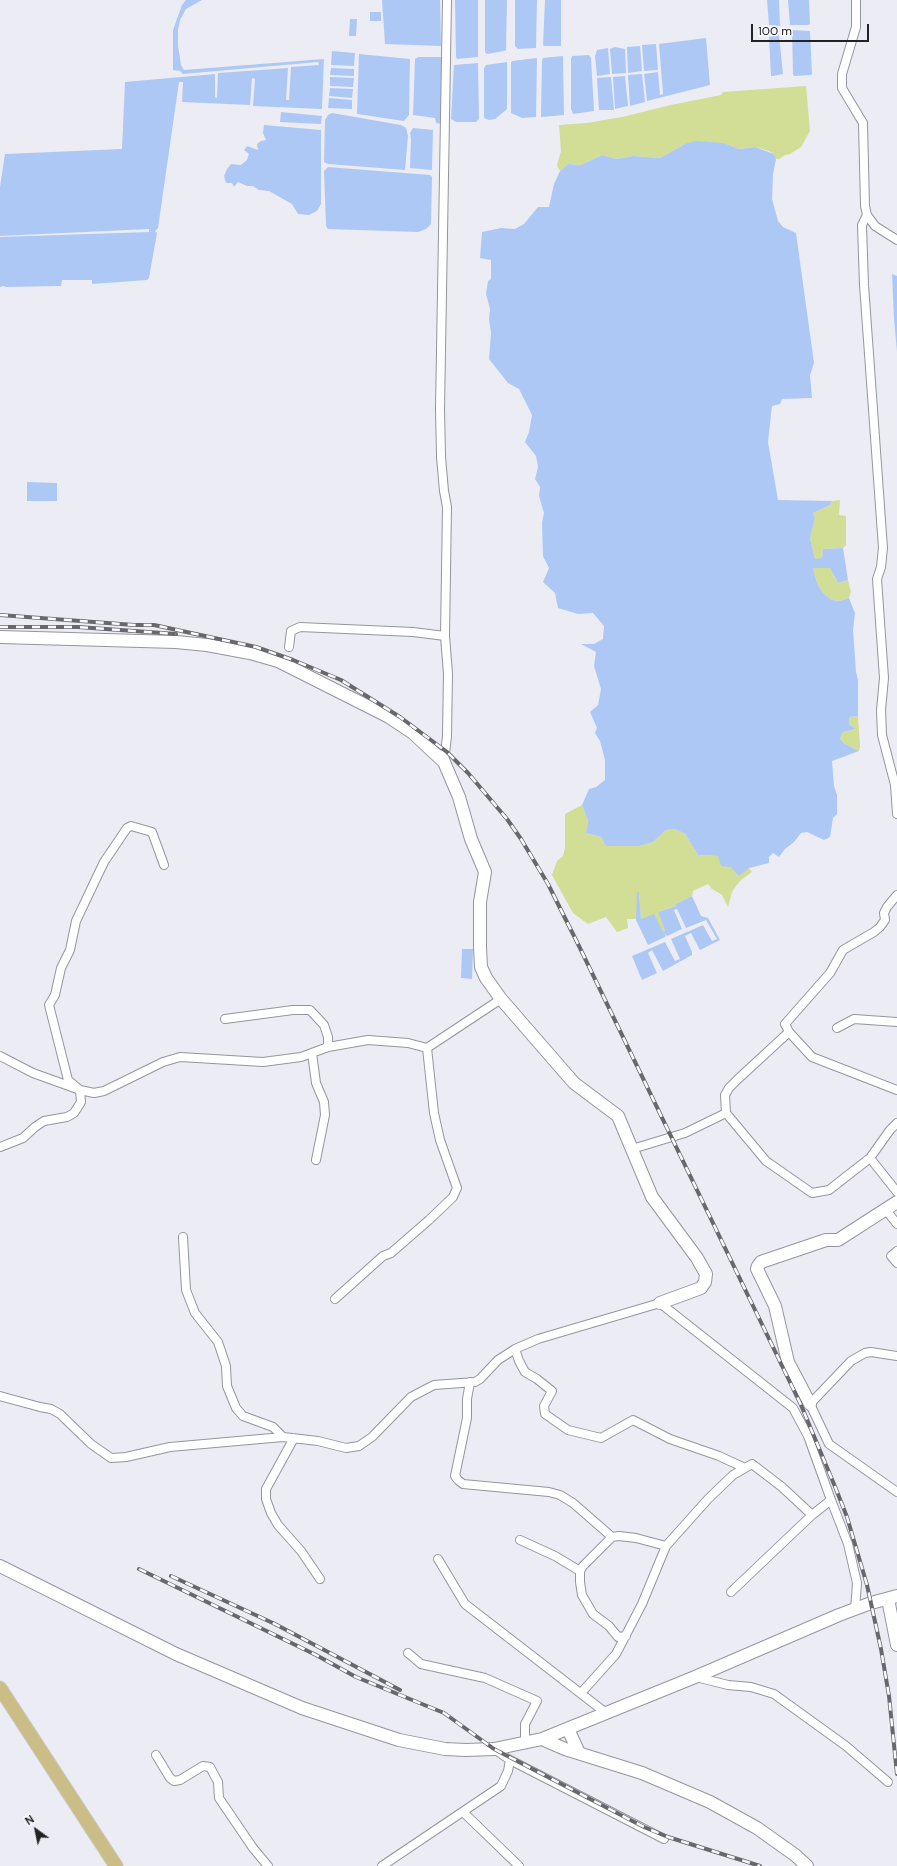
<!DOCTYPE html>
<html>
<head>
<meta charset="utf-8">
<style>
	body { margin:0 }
	#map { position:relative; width:897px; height:1866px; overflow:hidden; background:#ececf5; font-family:"DM Sans",sans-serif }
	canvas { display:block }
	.north { position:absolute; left:16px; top:1810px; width:40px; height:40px; -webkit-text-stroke:3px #f9f9ff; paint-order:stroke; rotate:327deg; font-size:11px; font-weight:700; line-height:16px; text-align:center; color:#222225 }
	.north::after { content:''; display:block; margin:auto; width:14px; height:18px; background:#222225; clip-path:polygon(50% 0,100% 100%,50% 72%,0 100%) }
	.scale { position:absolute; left:751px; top:24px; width:118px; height:18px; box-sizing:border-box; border:2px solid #222225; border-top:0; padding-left:5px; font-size:12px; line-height:14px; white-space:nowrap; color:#222225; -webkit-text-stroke:3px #f9f9ff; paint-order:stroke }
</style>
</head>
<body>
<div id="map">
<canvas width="897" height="1866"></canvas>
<div class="north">N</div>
<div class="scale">100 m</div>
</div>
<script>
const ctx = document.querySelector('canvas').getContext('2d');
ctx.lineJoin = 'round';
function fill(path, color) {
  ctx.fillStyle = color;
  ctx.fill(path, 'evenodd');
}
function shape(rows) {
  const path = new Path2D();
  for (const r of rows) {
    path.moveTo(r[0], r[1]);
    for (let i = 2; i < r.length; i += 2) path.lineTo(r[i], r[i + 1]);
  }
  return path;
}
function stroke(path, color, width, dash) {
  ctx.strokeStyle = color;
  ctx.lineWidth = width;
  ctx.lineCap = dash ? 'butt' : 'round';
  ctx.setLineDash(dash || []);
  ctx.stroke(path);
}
fill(shape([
	[806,86,810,131,801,147,790,154,785,155,779,159,776,159,774,154,769,151,755,147,739,149,724,143,685,144,660,158,633,156,616,159,602,155,581,165,568,164,560,171,557,165,561,151,559,125,587,123,622,117,671,105,721,95,723,92],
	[840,500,839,515,846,516,846,545,843,548,823,549,822,559,815,559,810,538,815,518,813,513,830,505,832,501],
	[813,568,830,568,838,583,848,580,851,592,849,598,840,601,832,600,823,593,817,583],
	[858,716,860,746,859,751,845,744,840,739,843,732,856,729,849,724,849,717],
	[582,805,588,821,586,833,601,837,606,846,639,846,653,842,666,830,675,829,685,834,698,855,718,856,749,868,752,872,741,880,736,886,732,892,728,907,722,895,712,889,708,884,693,891,692,896,676,904,676,906,658,912,665,931,663,933,641,919,639,892,637,919,627,919,628,928,617,932,606,917,588,924,573,913,552,875,557,861,563,856,565,848,565,814]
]), '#d2dd96');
fill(shape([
	[186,0,202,0,186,9,180,20,178,30,178,46,181,65,184,70,324,59,322,109,253,106,255,79,252,78,250,105,182,102,183,82,179,82,158,228,155,231,157,233,149,278,147,280,92,284,92,280,62,280,61,286,6,287,3,286,0,287,0,237,149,232,149,229,0,236,0,187,5,154,122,149,125,82,215,74,215,97,217,98,218,73,288,68,286,100,289,100,291,67,319,65,318,62,183,74,180,71,173,70,173,30,182,5],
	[382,0,440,0,441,46,385,44],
	[455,0,478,0,478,57,457,59,456,57],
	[485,0,507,0,506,50,504,51,487,54,485,52],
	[515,0,537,0,536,48,518,49,515,46],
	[545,0,561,0,561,46,544,46,543,45],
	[767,0,779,0,780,26,769,25],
	[788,0,809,0,810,24,808,25,790,25],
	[370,12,381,12,381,21,370,21],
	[350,19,357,19,356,36,349,36],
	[792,30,810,31,812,74,810,75,794,76,793,74],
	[779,35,783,74,773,76,771,76,769,37],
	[706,38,710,85,647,101,644,74,658,72,660,95,663,94,659,44],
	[656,44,658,70,644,71,642,45],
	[640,46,642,71,628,73,627,47],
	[615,47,625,49,626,73,612,74,610,49],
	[608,48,610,74,597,76,595,56,597,50],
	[332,51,355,53,354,66,331,65],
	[359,54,410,59,409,115,404,121,357,114],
	[589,55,591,58,594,111,573,114,571,109,571,59,572,56],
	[563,56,564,115,541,117,542,60,543,58],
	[418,57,441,57,441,124,436,123,435,118,413,115,415,59],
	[537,58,536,117,522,118,511,113,511,63,512,61],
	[507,62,507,109,495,119,489,120,484,118,484,68,486,65],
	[478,63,479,119,476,122,456,122,451,119,454,65],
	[331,68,354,69,354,76,330,75],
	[642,74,645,102,630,106,628,75],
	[625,76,628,106,615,109,613,77],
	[330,77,354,78,353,87,330,86],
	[611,77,614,110,599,110,597,78],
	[330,88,353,89,352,98,329,96],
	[329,98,352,100,352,109,328,108],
	[281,112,322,116,321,124,280,122],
	[332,113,401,125,406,128,408,136,405,170,328,164,324,162,325,120,328,115],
	[264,125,321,130,321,204,317,211,309,215,298,214,292,204,269,191,259,190,253,186,247,186,238,182,234,187,232,183,226,183,224,176,227,169,231,164,241,165,247,160,249,154,244,150,247,146,258,150,257,144,261,141,266,140,263,133],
	[413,128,433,130,432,170,410,168,411,139,410,133],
	[695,141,724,143,739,149,755,147,774,154,776,159,773,174,772,199,778,221,783,227,796,233,814,363,810,375,812,398,782,399,780,404,772,406,768,442,778,500,832,501,830,505,813,513,815,518,810,538,815,559,822,558,823,549,843,548,848,580,838,583,830,568,813,568,817,583,823,593,832,600,840,601,849,598,855,613,853,630,856,672,858,680,858,716,849,717,849,724,856,729,843,732,840,739,845,744,859,751,832,761,834,786,837,795,837,814,833,818,830,837,824,840,807,832,801,833,794,842,785,849,779,857,773,853,769,857,769,863,749,868,739,876,731,867,721,866,718,856,698,855,685,834,675,829,666,830,653,842,639,846,606,846,601,837,586,833,588,821,582,805,589,789,596,787,605,780,605,760,600,741,595,733,597,728,590,712,598,705,601,689,594,666,596,652,581,644,594,644,603,639,604,626,593,613,578,614,558,608,555,593,543,582,549,568,543,556,542,523,544,513,539,496,540,487,535,479,538,467,536,456,525,442,529,432,532,415,519,389,508,383,489,359,491,333,489,319,490,309,486,294,488,281,491,279,491,260,480,258,482,232,501,228,515,229,524,224,538,207,549,207,554,184,560,171,568,164,581,165,602,155,616,159,633,156,660,158,685,144],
	[328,167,430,175,432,177,431,224,426,229,418,232,328,229,326,226,324,171],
	[892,274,897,276,897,352,894,319],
	[27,482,57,483,57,501,27,501],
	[637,892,639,892,641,919,654,914,663,932,665,931,658,912,676,906,676,904,692,896,701,916,708,918,720,940,700,950,691,933,685,936,692,952,692,955,663,971,652,950,648,953,657,973,642,980,632,956,665,942,675,961,680,959,671,939,703,925,712,941,717,939,706,920,686,928,677,909,674,910,682,929,667,936,666,934,665,937,648,945,636,920],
	[462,949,473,949,472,979,461,978]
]), '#aec8f5');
const street = shape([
	[856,0,856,27,842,74,842,88,863,123,865,206,867,215,875,226,897,240],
	[867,215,862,225,864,285,883,548,881,567,877,579,884,678,881,710,882,735,895,785,897,814],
	[289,647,291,631,300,627,413,632,445,636],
	[444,762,447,736,448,674,445,636,447,507,444,491,441,457,440,409,447,0],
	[897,895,887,907,884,913,885,920,880,927,874,932,843,950,830,973,785,1024,789,1032,738,1079,729,1088,725,1095,726,1113,766,1161,812,1193,829,1190,870,1158,890,1130,897,1123],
	[225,1019,293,1010,310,1010,324,1025,328,1037,328,1047],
	[837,1028,854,1019,897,1022],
	[789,1032,812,1057,897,1090],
	[312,1053,316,1083,324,1102,325,1115,316,1160],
	[0,1056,33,1073,80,1090,94,1093,104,1091,163,1062,180,1057,263,1062,301,1057,328,1047,368,1040,408,1043,427,1048,501,999],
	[0,1147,23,1138,35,1127,44,1121,67,1117,74,1113,81,1102,80,1090,68,1080,49,1005,55,995,61,968,70,950,76,921,104,862,127,828,131,826,152,832,164,865],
	[632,1149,685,1133,726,1113],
	[870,1158,897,1192],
	[886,1210,897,1224],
	[183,1237,186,1290,195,1313,218,1342,226,1366,227,1386,236,1408,243,1416,273,1427,283,1437],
	[897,1251,891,1256,897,1263],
	[335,1299,383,1256,391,1253,429,1220,453,1197,457,1188,440,1140,434,1113,427,1048],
	[515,1349,519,1361,525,1372,537,1379,552,1391,544,1406,545,1414,568,1430,601,1438,633,1420,670,1439,719,1456,745,1468],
	[897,1356,871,1352,865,1353,851,1361,810,1404,829,1444,897,1492],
	[470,1382,467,1399,467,1418,455,1476,458,1480,463,1484,549,1492,560,1495,573,1503,612,1537,619,1536,636,1538,666,1546],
	[0,1396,40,1407,51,1409,60,1414,91,1444,111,1458,126,1457,170,1447,283,1437,318,1441,346,1448,359,1446,372,1437,411,1397,434,1385,475,1382,480,1379,498,1360,515,1349,538,1339,660,1303,793,1408,808,1436,831,1500],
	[294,1438,266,1489,266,1499,271,1513,278,1525,301,1551,320,1579],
	[612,1537,583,1566,580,1571,580,1582,582,1595,593,1614,609,1626,618,1637,626,1636],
	[520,1540,555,1556,580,1571],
	[438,1559,465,1604,606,1713],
	[731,1592,812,1515,831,1500,848,1544,857,1583,855,1610],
	[408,1653,421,1664,485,1678,537,1701,525,1724,525,1744],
	[696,1677,728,1685,751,1687,774,1694,846,1746,888,1782],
	[581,1693,616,1654,642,1604,666,1546,708,1499,733,1475,752,1464,782,1487,812,1515],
	[494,1749,510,1760,664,1839],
	[156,1755,170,1778,174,1781,180,1780,203,1766,210,1767,218,1782,219,1798,253,1848,268,1866],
	[463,1812,519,1866],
	[382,1866,501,1786,508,1771,510,1760]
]);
const secondary = shape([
	[0,637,176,642,207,645,250,653,278,661,389,717,413,733,444,762,459,797,471,839,485,872,480,902,480,947,481,967,486,978,501,999,574,1083,618,1116,652,1197,697,1258,706,1274,705,1282,701,1288,660,1303],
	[810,1404,788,1362,775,1306,757,1269,758,1266,761,1262,826,1240,838,1240,897,1202],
	[0,1566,176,1654,302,1708,399,1740,445,1749,466,1750,494,1749,542,1739,695,1677,839,1615,871,1603,897,1596],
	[888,1599,897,1645],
	[568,1729,579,1753],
	[542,1739,565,1749,642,1773,710,1802,757,1828,795,1855,807,1866]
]);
const primary = shape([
	[0,1688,116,1866]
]);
stroke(street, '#95959d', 10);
stroke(secondary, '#95959d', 14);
stroke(primary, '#cacacb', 15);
stroke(street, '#fff', 8);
stroke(secondary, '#fff', 12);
stroke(primary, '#cabd86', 13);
const rail = shape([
	[0,615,134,625,154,625,256,647,293,660,341,680,400,717,447,752,468,773,507,819,521,839,548,884,578,944,801,1405,836,1489,847,1517,867,1585,881,1649,889,1696,897,1774],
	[0,627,78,627,176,634],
	[139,1569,316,1655,356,1677,444,1713,494,1749,644,1827,668,1837,760,1866],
	[171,1576,275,1624,400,1690]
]);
stroke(rail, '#67676c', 4);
stroke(rail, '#f9f9ff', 2.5, [8]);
</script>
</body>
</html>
